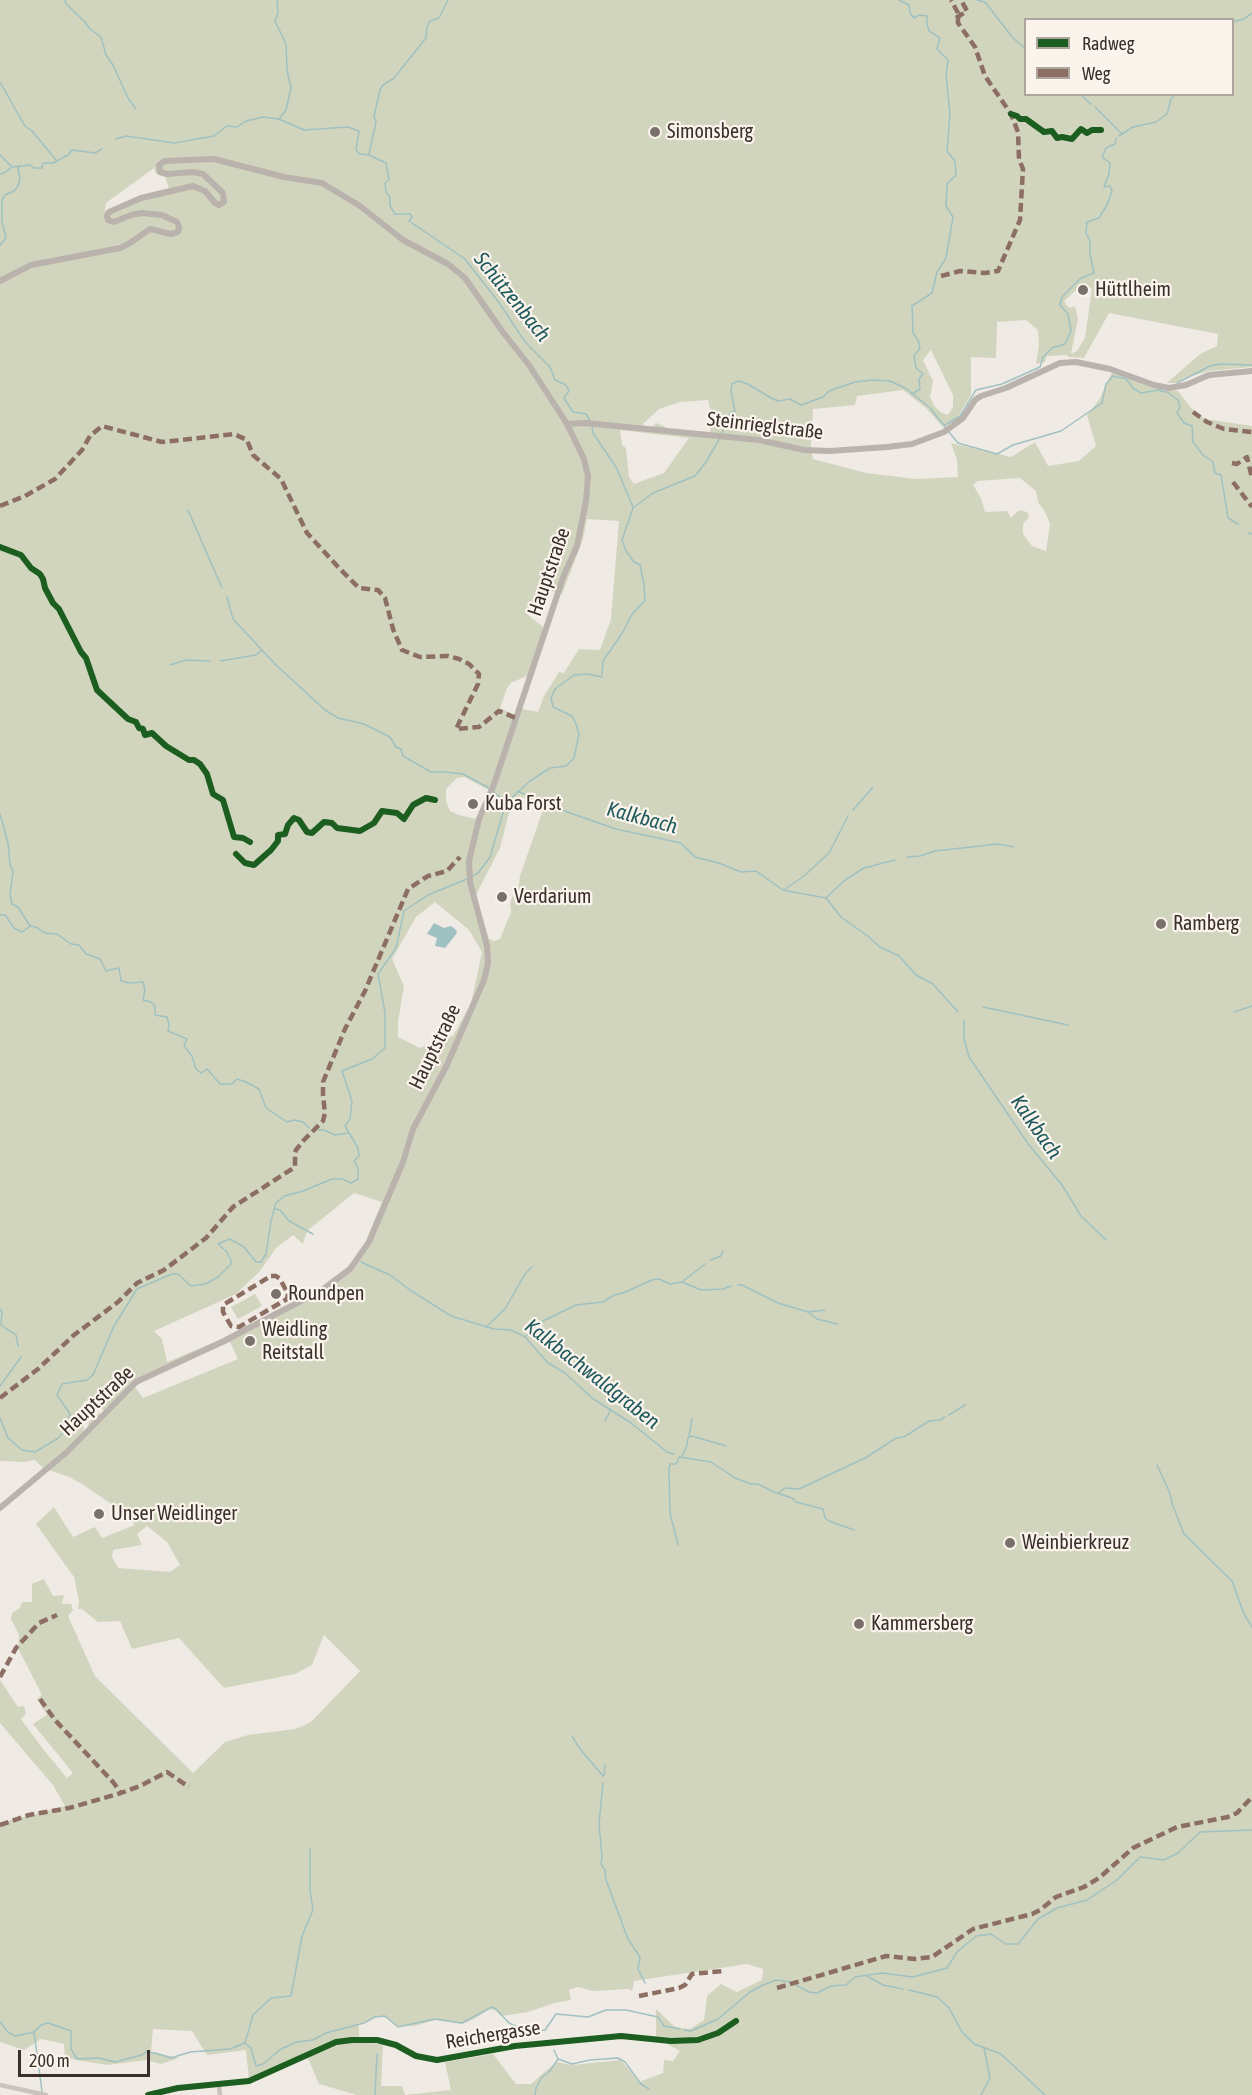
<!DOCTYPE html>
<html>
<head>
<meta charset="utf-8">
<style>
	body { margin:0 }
	#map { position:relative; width:1252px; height:2095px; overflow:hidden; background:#f0eae4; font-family:"Asap Condensed",sans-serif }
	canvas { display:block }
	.legend { position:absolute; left:1024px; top:18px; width:210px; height:78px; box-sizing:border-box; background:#fbf4ed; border:2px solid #aea59f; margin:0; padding:8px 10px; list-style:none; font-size:18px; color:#3a2f2a }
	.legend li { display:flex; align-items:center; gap:12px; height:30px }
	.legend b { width:30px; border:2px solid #aea59f }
	.scale { position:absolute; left:18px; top:2050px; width:132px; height:27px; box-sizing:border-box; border:3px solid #3a2f2a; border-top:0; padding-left:8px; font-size:18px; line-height:21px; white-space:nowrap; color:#3a2f2a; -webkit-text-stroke:4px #fbf4ed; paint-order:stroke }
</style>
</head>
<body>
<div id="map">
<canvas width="1252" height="2095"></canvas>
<ul class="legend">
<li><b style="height:8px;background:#1b5e20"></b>Radweg</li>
<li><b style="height:8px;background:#8d6e63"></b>Weg</li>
</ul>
<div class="scale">200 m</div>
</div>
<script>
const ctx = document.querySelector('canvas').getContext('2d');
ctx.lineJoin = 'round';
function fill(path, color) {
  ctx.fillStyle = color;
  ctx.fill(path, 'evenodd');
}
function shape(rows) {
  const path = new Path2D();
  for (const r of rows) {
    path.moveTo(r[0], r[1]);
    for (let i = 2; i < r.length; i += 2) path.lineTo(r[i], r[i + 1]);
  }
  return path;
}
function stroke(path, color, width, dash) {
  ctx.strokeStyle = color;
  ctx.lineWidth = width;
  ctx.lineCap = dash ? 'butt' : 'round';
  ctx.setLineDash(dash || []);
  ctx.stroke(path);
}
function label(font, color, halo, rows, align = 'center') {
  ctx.font = font + ' "Asap Condensed",sans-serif';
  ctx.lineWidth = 4.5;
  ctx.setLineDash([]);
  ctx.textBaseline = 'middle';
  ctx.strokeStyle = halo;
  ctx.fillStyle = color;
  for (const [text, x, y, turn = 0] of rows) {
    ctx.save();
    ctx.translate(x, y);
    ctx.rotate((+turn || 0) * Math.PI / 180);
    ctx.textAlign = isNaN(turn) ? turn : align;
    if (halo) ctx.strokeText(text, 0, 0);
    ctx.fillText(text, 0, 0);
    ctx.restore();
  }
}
fill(shape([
	[0,0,1252,0,1252,367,1209,371,1184,378,1175,383,1167,383,1200,354,1217,346,1218,334,1109,313,1084,358,1068,357,1068,355,1047,356,1045,362,1036,364,1039,345,1038,330,1026,320,997,322,996,358,971,357,971,395,955,421,943,427,926,408,903,390,857,396,855,405,813,409,811,445,813,459,866,473,916,479,958,477,957,460,951,443,1011,457,1035,442,1048,466,1079,461,1096,446,1087,415,1099,400,1112,372,1164,389,1178,391,1191,408,1205,419,1252,426,1252,2095,357,2095,319,2084,306,2054,249,2080,246,2050,207,2055,192,2031,153,2029,151,2052,179,2058,161,2064,146,2060,107,2065,65,2058,64,2044,41,2039,24,2050,0,2042,0,1823,65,1806,53,1785,0,1723,0,1680,18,1707,24,1706,26,1714,21,1719,43,1749,67,1778,73,1773,33,1724,47,1715,37,1699,42,1695,18,1648,19,1635,11,1619,12,1613,20,1608,22,1602,32,1602,32,1584,44,1579,53,1596,64,1595,62,1604,71,1604,73,1610,68,1616,95,1676,193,1773,225,1742,248,1735,295,1729,305,1725,312,1721,360,1671,324,1635,312,1665,295,1674,224,1688,179,1638,132,1649,120,1621,98,1622,82,1609,78,1609,79,1601,74,1577,36,1524,54,1507,73,1537,95,1527,102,1538,135,1525,123,1512,82,1484,69,1477,43,1468,35,1460,24,1462,0,1461],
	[1026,20,1232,20,1232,94,1026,94],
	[154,168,156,174,165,177,169,188,145,194,105,211,106,203],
	[1082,285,1092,288,1085,338,1077,351,1071,354,1078,319,1075,306,1069,308,1064,301],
	[931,350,953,395,953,407,948,415,942,413,935,407,930,397,933,381,923,360],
	[708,400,712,417,710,432,665,428,666,427,656,423,652,427,642,425,659,409,680,402],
	[620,430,689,438,664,473,634,484,629,477,626,448,622,445],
	[1020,478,1036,491,1038,502,1045,512,1050,524,1046,551,1032,546,1023,534,1023,524,1029,517,1027,512,1019,510,1011,518,1007,511,985,512,981,498,973,485,978,481],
	[587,519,619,521,611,619,600,650,579,649,564,673,559,672,544,696,538,712,517,708,514,715,500,708,507,688,511,683,533,673,547,630,528,615,544,589,562,594,583,539],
	[464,777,489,790,476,819,459,815,450,811,446,801,446,789,457,778],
	[520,796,544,807,520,876,518,890,515,891,510,903,511,912,500,939,494,941,489,939,476,895,500,848,511,805],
	[435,902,469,930,482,952,471,1003,453,1036,420,1048,398,1037,398,1022,404,986,392,959,416,917],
	[354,1193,382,1202,362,1250,345,1272,332,1282,227,1337,167,1362,162,1339,154,1331,236,1294,260,1271,276,1248,293,1235,303,1244,307,1231],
	[230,1342,238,1359,143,1398,135,1387,145,1380],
	[93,1399,97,1401,99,1408,105,1411,103,1414,99,1413,89,1422,87,1428,82,1434,84,1428,82,1405,85,1401],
	[147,1526,167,1542,180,1565,170,1572,118,1568,112,1557,113,1550,142,1545,137,1534],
	[747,1964,763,1969,762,1980,737,1992,721,1984,707,1996,704,2020,690,2029,681,2028,674,2026,656,2009,656,2038,680,2051,673,2061,664,2060,663,2073,639,2082,621,2060,572,2065,556,2062,531,2084,516,2084,493,2054,445,2062,451,2090,405,2095,402,2086,381,2086,383,2045,349,2038,359,2037,359,2024,375,2017,384,2017,398,2026,415,2026,435,2020,462,2024,474,2019,489,2009,495,2010,501,2016,528,2012,554,2003,571,2000,569,1990,578,1987,593,1991,629,1989,631,1991,633,1989,634,1981],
	[255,1294,262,1306,238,1319,231,1307]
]), '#d1d5be');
fill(shape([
	[434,923,444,928,451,926,456,930,457,933,445,948,435,946,437,938,427,934]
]), '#a0c1c1');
stroke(shape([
	[65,0,66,4,85,22,90,29,101,37,106,55,113,65,128,98,136,109],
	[277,0,278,13,275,21,286,44,287,70,291,88,286,110,279,119],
	[899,0,909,5,910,13,914,18,919,15,927,16,927,24,929,31,940,38,937,49,948,60,946,75,950,114,947,151,955,161,956,175,947,184,946,206,953,217,946,258,937,272,932,293,912,306,913,333,918,340,920,348,914,356,916,368,923,374,919,379,920,389,912,394],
	[977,0,985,2,1013,38,1026,49],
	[1232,22,1244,19,1252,13],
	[0,82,25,126,32,131,56,160],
	[1080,94,1091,104],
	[1095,107,1122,134],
	[1119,136,1133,127,1156,122,1167,114,1171,99,1176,94],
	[116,139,126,136,174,143,214,136,227,126,237,127,246,121,263,117,279,119,304,130,348,127,359,131,356,150,360,154,369,155,386,163,389,180,385,183,386,192,390,197,390,206,395,214,410,214,412,217,409,221,465,259,500,304,525,342,550,367,555,380,566,385,569,391,564,398,573,412,586,414,591,422],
	[369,154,376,122,374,116,380,90,383,85,394,78,426,38,427,27,430,21,439,18,448,0],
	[0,155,12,167],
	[0,174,4,173,12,167,30,165,34,168,42,168,43,163,53,163,68,155,72,150,95,153,102,149],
	[0,245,6,238,2,222,2,200,5,195,14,191,18,186,20,179,18,168,21,166],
	[1177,383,1210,366,1220,364,1252,365],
	[1160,391,1167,392,1178,400,1180,407,1177,413,1184,423,1192,426,1193,442,1203,455,1213,462,1215,473,1221,475,1228,518,1238,524],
	[945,425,960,416,976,390,1002,384,1040,367,1043,357,1052,348,1065,344,1071,331,1068,314,1060,305,1062,297,1081,278,1094,273,1090,254,1090,241,1086,233,1087,222,1099,218,1107,205,1112,191,1110,186,1104,187,1109,174,1110,163,1102,157,1106,148,1115,144,1116,138],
	[592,426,593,433,616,467,633,507],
	[949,432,958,443,997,454,1013,445,1061,431,1102,403,1106,384,1113,376,1126,379,1133,388,1141,393,1164,389],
	[722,433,730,413,735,411,731,391,732,384,738,381,748,384,771,398,778,401,790,399,801,405,823,397,829,391,855,382,873,380,890,381,907,389,930,408,946,428],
	[188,510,222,588],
	[1248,533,1252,534],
	[227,597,233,619,275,664,325,710,338,718,364,724,390,737,396,747,401,749,403,756,431,772,445,772,463,774,489,788],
	[220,661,256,655,262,650],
	[170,665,186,660,210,661],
	[493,791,506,803],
	[517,791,570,813,616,829,681,843,695,857,719,863,741,872,756,871,783,890,826,898,841,917,869,937,880,947,899,956,916,975,933,984,958,1012],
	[853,810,873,787],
	[0,814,8,843,10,864,13,872,10,894,12,904,18,907,30,926,36,927,45,933,57,934,71,944,79,945,86,954,100,959,106,971,119,968,121,981,129,983,143,982,145,990,143,1000,151,1002,155,1006,155,1015,167,1017,169,1024,168,1031,187,1039,184,1046,192,1056,196,1069,201,1073,207,1069,220,1084,232,1084,237,1079,246,1082,259,1089,266,1108,287,1122,294,1120,303,1122,309,1128],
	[907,857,920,856,935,851,998,844,1014,847],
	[471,877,478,873,490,857,506,803,530,781,550,768,566,766,574,758,579,734,576,724,572,716,553,707,551,698,555,689,574,675,588,674,602,677,603,661,623,632,632,614,645,601,644,584,640,565,634,562,626,551,622,540,633,508,653,493,695,476,706,462,720,438],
	[785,889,804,876,829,853,848,816],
	[826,898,845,880,864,868,895,860],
	[0,915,5,915,14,928,22,932,29,927],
	[983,1007,1068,1025],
	[1234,1012,1252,1006],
	[964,1020,964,1039,969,1057,1029,1145,1062,1185,1081,1216,1106,1240],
	[318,1130,324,1130,335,1135,348,1133],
	[276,1209,280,1210,289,1221,313,1234],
	[711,1260,721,1256,723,1251],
	[361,1262,390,1275,410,1290,451,1316,494,1329,511,1330,525,1337,548,1363,565,1373,592,1398,631,1423,667,1452,674,1454],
	[682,1282,705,1264],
	[738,1285,742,1285,778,1303,808,1312,817,1319,837,1324],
	[0,1309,2,1312,1,1325,16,1335,18,1346],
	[808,1312,825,1310],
	[486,1327,505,1309,525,1274,532,1267],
	[526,1336,543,1321,576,1305,603,1302,614,1295,623,1293,652,1280,659,1279,670,1284,682,1282,701,1290,723,1289,731,1286],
	[0,1386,21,1357],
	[949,1415,965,1405],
	[0,1418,8,1438,22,1450,35,1452,57,1439,67,1429,70,1414,57,1395,62,1384,87,1380,93,1375,114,1326,137,1289,172,1274,178,1274,191,1286,205,1284,218,1277,231,1264,231,1260,226,1251,218,1244,230,1239,244,1247,256,1262,261,1262,266,1254,271,1221,276,1203,284,1196,303,1191,332,1179,342,1179,351,1183,358,1179,358,1168,354,1161,359,1156,358,1148,345,1126,350,1119,352,1101,342,1071,372,1059,385,1048,385,1013,378,974,396,948,404,911,428,895,467,879],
	[605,1421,610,1411],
	[689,1436,692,1419],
	[682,1456,687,1445,688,1438,692,1436,726,1446],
	[679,1457,711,1462,735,1478,751,1484,758,1484,774,1492,792,1498,796,1502,823,1509,825,1518,829,1521,854,1530],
	[1157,1465,1169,1491,1173,1506,1184,1534,1232,1581,1244,1614,1252,1627],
	[778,1493,785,1488,799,1489,867,1457,896,1438,904,1437,929,1421,940,1420,945,1417],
	[678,1545,670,1513,669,1470,670,1464,676,1464,679,1458],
	[572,1736,580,1749,603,1776],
	[604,1775,605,1765],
	[603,1783,599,1824,602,1857,601,1864,605,1870,606,1880,628,1939,640,1957,638,1969,645,1983],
	[867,1976,883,1985,903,1989],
	[796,1985,809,1992,817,1993,831,1986,846,1985,855,1977,882,1973,913,1977,947,1968,957,1952,976,1936,991,1934,1006,1944,1018,1944,1038,1919,1057,1908,1087,1900,1117,1880,1140,1857,1164,1860,1178,1853,1200,1832,1252,1830],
	[909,1990,937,1997,949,2008,962,2032,974,2044,1001,2054,1045,2095],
	[0,2022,8,2032,15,2036,34,2032,41,2025,48,2023,71,2031,71,2049,77,2059,98,2058,115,2062,142,2055,146,2052,155,2053,171,2058,190,2052,230,2049,245,2043,251,2048,256,2066,263,2064,281,2049,297,2042,313,2040,326,2033,364,2023,375,2017,385,2016,398,2027,435,2019,462,2023,492,2007,496,2009,509,2023,526,2031,545,2030,556,2014,588,2017,606,2010,626,2010,658,2017,664,2026,680,2029],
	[684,2030,691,2031,718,2019,750,1992,763,1985,776,1980,790,1982],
	[34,2032,42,2091],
	[245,2043,253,2015,271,1998,291,1996,302,1936,313,1910,310,1891,310,1849],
	[554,2050,558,2059,572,2064,590,2060,618,2058,625,2062,641,2084,649,2089],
	[375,2095,377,2054],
	[535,2095,536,2088,542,2077,550,2071,558,2059],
	[981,2095,990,2078,984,2048]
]), '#a0c1c1', 1.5);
stroke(shape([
	[0,2085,46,2095],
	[219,2085,220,2095],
	[148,2095,178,2088,249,2081,336,2042,352,2040,377,2040,396,2045,416,2056,437,2060,515,2046,621,2036,671,2041,698,2040,718,2033,736,2021]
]), '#c9c2bd', 4.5);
stroke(shape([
	[0,281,31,265,120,248,130,243,150,229,171,234,178,232,179,227,177,222,162,215,142,213,131,215,114,222,108,220,107,216,109,212,141,198,193,186,205,191,215,203,219,205,224,202,223,193,203,174,193,172,167,174,160,172,159,165,165,161,214,159,284,177,322,183,360,206,403,240,448,264,465,278,502,331,529,365,567,424,584,459,588,476,586,501,577,546,564,575,493,787,479,819,469,861,470,882,487,946,488,963,484,980,447,1065,413,1129,403,1162,369,1242,350,1269,322,1290,224,1341,136,1382,67,1452,0,1508],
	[567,424,585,423,759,440,804,450,830,451,887,447,912,444,944,432,963,418,975,400,981,396,1006,388,1060,363,1076,362,1110,369,1154,385,1169,388,1186,385,1209,375,1252,371]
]), '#bab2ad', 6);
stroke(shape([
	[956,18,967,11,961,0],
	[941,276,960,271,985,273,998,271,1020,220,1023,169,1019,159,1018,132,1011,114,985,76,975,47,958,23,958,13,951,0],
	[1193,412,1207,422,1224,429,1252,432],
	[1232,463,1237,464,1247,457,1252,478],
	[1233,482,1252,507],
	[0,506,25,496,55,479,82,450,90,436,102,426,162,442,234,434,247,440,253,455,281,479,307,533,339,568,359,588,378,590,385,598,393,629,402,650,420,657,448,656,459,659,469,664,479,674,478,684,456,729,479,727,499,711,516,718],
	[271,1276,276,1276,280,1279,288,1294,287,1299,239,1327,231,1326,223,1312,223,1305,271,1276],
	[0,1398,38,1369,74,1335,118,1302,137,1283,164,1270,206,1238,233,1207,295,1167,295,1154,296,1150,303,1141,323,1121,325,1113,323,1096,323,1082,345,1029,365,991,408,889,428,876,447,871,460,857],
	[0,1677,16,1648,39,1623,57,1615],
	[40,1699,55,1720,113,1782,121,1793],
	[0,1825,29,1815,69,1808,121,1793,140,1786,167,1772,189,1787],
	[777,1988,886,1956,915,1959,932,1957,973,1929,1032,1914,1040,1910,1056,1897,1084,1887,1099,1878,1133,1848,1177,1827,1228,1817,1237,1813,1252,1797],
	[639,1996,679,1988,685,1985,692,1974,723,1971]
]), '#8d6e63', 4.5, [9, 4.5]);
stroke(shape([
	[1011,114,1017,116,1020,119,1026,119,1044,132,1052,131,1057,138,1062,137,1072,139,1081,129,1087,133,1092,130,1101,130],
	[0,547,21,555,31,568,40,574,43,579,45,588,53,603,59,609,81,652,86,658,97,690,128,719,136,722,139,728,143,729,145,735,152,733,166,746,189,760,194,760,200,764,207,774,213,794,223,800,234,837,243,838,250,842],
	[236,854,245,863,254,865,271,850,278,841,278,835,285,834,288,825,294,818,299,820,307,832,312,833,324,822,332,823,337,828,360,831,374,823,382,811,397,813,404,819,413,805,426,798,435,800],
	[148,2095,178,2088,249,2081,336,2042,352,2040,377,2040,396,2045,416,2056,437,2060,515,2046,621,2036,671,2041,698,2040,718,2033,736,2021]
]), '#1b5e20', 6);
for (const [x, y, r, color] of [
	[655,132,6,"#7a706b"],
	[1083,290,6,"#7a706b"],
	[473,804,6,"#7a706b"],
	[502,897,6,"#7a706b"],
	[1161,924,6,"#7a706b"],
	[276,1294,6,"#7a706b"],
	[250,1341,6,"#7a706b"],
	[99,1514,6,"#7a706b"],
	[1010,1543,6,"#7a706b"],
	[859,1624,6,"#7a706b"]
]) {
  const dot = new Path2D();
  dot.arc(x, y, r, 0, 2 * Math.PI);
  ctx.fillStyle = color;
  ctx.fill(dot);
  stroke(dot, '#fbf4ed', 2);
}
label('20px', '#3a2f2a', '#fbf4ed', [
	["Simonsberg",667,132],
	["Hüttlheim",1095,290],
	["Kuba Forst",485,804],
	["Verdarium",514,897],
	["Ramberg",1173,924],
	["Roundpen",288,1294],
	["Weidling",262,1330],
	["Reitstall",262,1353],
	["Unser Weidlinger",111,1514],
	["Weinbierkreuz",1022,1543],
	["Kammersberg",871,1624]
], 'left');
label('20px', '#3a2f2a', '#fbf4ed', [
	["Steinrieglstraße",765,426,7],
	["Hauptstraße",549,572,-71],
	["Hauptstraße",435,1047,-64],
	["Hauptstraße",97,1401,-43],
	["Reichergasse",493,2035,-9]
]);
label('italic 21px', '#1f5a5d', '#fbf4ed', [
	["Schützenbach",512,297,51],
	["Kalkbach",642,818,15],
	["Kalkbach",1036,1127,55],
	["Kalkbachwaldgraben",592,1374,38]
]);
</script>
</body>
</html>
